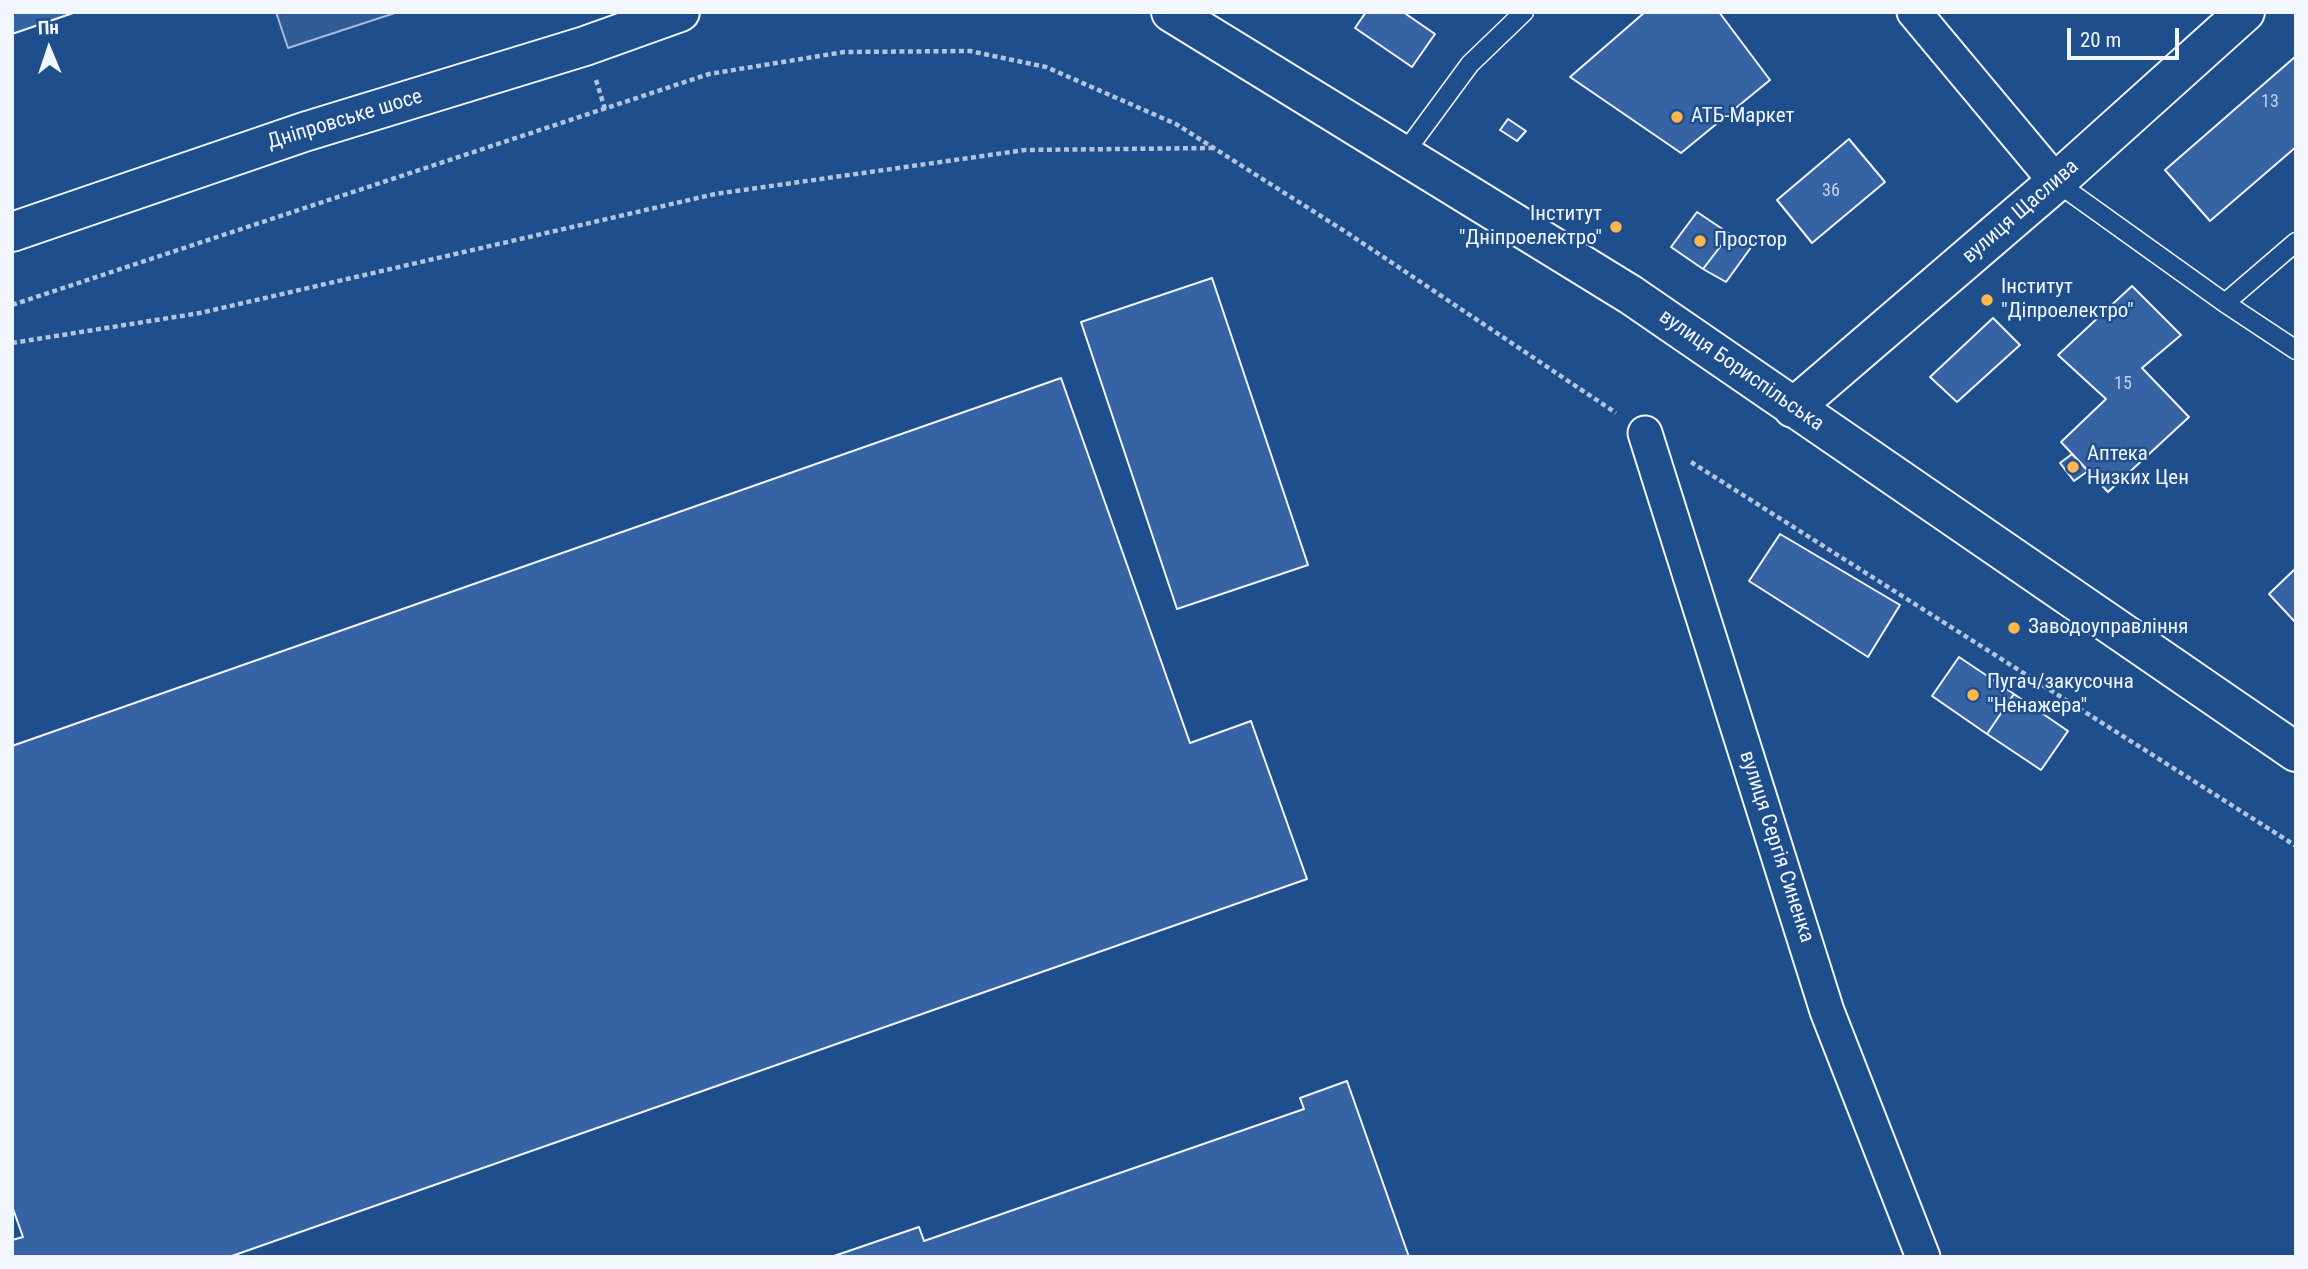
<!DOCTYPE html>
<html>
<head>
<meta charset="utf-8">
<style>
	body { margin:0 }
	#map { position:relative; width:2308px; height:1269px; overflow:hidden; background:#1f4e8c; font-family:"Roboto Condensed",sans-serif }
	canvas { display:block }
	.frame { position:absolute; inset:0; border:14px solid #f2f6ff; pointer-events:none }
	.north { position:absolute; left:14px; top:14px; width:70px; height:70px; -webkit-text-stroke:5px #1f4e8c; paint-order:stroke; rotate:358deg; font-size:19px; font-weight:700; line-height:28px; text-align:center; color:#f2f6ff }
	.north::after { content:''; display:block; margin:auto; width:24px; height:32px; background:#f2f6ff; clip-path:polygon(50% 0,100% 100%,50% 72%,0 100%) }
	.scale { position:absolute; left:2067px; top:28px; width:112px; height:32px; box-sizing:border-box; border:4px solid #f2f6ff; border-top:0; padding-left:9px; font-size:21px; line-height:24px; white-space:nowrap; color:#f2f6ff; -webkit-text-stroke:5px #1f4e8c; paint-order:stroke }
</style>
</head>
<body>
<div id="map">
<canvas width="2308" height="1269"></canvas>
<div class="frame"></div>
<div class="north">Пн</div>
<div class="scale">20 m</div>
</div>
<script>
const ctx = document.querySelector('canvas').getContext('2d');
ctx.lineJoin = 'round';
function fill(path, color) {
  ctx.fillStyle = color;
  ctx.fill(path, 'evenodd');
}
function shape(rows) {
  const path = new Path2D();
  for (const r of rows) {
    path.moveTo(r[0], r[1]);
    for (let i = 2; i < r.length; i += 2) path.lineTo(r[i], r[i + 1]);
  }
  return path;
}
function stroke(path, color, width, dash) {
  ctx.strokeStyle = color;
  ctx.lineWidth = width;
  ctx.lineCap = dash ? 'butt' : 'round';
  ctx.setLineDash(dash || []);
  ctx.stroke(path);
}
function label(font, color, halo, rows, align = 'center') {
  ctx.font = font + ' "Roboto Condensed",sans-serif';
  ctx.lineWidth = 5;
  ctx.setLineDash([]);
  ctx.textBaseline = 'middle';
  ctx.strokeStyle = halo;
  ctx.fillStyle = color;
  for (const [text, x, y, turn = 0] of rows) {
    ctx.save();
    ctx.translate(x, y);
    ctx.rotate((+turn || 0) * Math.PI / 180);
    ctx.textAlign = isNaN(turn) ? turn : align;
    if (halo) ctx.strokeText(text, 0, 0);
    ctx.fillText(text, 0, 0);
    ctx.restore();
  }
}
const built = shape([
	[276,12,398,12,288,48,276,12]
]);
fill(built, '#305b95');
stroke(built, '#a8bbd7', 2);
const building = shape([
	[12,12,76,12,12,34,12,12],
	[1366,12,1403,12,1435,34,1412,67,1355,28,1366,12],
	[1645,12,1719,12,1770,80,1681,153,1570,77,1645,12],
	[2296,56,2296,147,2210,221,2165,170,2296,56],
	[1508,119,1526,131,1517,141,1500,130,1508,119],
	[1849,139,1885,182,1812,243,1777,200,1849,139],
	[1697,212,1730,234,1703,269,1671,247,1697,212],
	[1730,234,1752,246,1726,282,1703,269,1730,234],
	[1212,278,1308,565,1177,609,1081,322,1212,278],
	[2132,286,2181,335,2142,368,2189,417,2108,492,2061,442,2106,399,2058,355,2132,286],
	[1993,318,2020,345,1957,402,1930,377,1993,318],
	[1061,378,1190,743,1251,721,1307,879,229,1257,12,1257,12,1240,23,1237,12,1206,12,746,1061,378],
	[2072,454,2088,471,2074,481,2060,463,2072,454],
	[1780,534,1900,605,1868,657,1749,581,1780,534],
	[2296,568,2296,623,2269,594,2296,568],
	[1959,657,2014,694,1987,734,1932,696,1959,657],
	[2014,694,2068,731,2041,770,1987,734,2014,694],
	[1347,1081,1409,1257,834,1256,919,1227,924,1241,1304,1109,1300,1098,1347,1081]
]);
fill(building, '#3563a3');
stroke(building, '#f2f6ff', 2);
const lane = shape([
	[1403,155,1470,64,1524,12],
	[2056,182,2225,303,2296,350],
	[2225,303,2296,242]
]);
const street = shape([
	[1914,12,2056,182],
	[1645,433,1827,1011,1923,1257]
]);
const secondary = shape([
	[1171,12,1631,295,2296,752],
	[12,232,304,132,585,46,680,12],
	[1793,408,2056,182,2245,12]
]);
stroke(lane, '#f2f6ff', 21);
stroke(street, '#f2f6ff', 37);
stroke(secondary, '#f2f6ff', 42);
stroke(shape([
	[596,80,605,109],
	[12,305,709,74,844,52,970,51,1046,67,1176,124,1349,234,1616,413],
	[12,343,200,313,715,194,1025,150,1214,148],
	[1691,462,2296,846]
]), '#b3c4dc', 4.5, [5, 3.5]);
stroke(lane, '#1f4e8c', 18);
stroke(street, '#1f4e8c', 33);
stroke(secondary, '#1f4e8c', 38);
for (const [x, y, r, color] of [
	[1677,117,7,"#ffb74d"],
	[1616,227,7,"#ffb74d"],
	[1700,241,7,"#ffb74d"],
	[1987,300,7,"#ffb74d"],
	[2073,467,7,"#ffb74d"],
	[2014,628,7,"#ffb74d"],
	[1973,695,7,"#ffb74d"]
]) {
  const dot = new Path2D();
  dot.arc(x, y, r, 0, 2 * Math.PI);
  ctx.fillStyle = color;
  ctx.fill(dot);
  stroke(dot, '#1f4e8c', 2.5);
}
label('18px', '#c3d1e8', null, [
	["13",2270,102],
	["36",1831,191],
	["15",2123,384]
]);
label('21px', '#f2f6ff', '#1f4e8c', [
	["АТБ-Маркет",1691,117],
	["Інститут",1602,215,"right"],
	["\"Дніпроелектро\"",1602,239,"right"],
	["Простор",1714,241],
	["Інститут",2001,288],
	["\"Діпроелектро\"",2001,312],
	["Аптека",2087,455],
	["Низких Цен",2087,479],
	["Заводоуправління",2028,628],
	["Пугач/закусочна",1987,683],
	["\"Ненажера\"",1987,707]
], 'left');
label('21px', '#f2f6ff', '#1f4e8c', [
	["Дніпровське шосе",345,120,-17],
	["вулиця Щаслива",2021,212,-41],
	["вулиця Бориспільська",1741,371,35],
	["вулиця Сергія Синенка",1776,847,72]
]);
</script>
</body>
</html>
